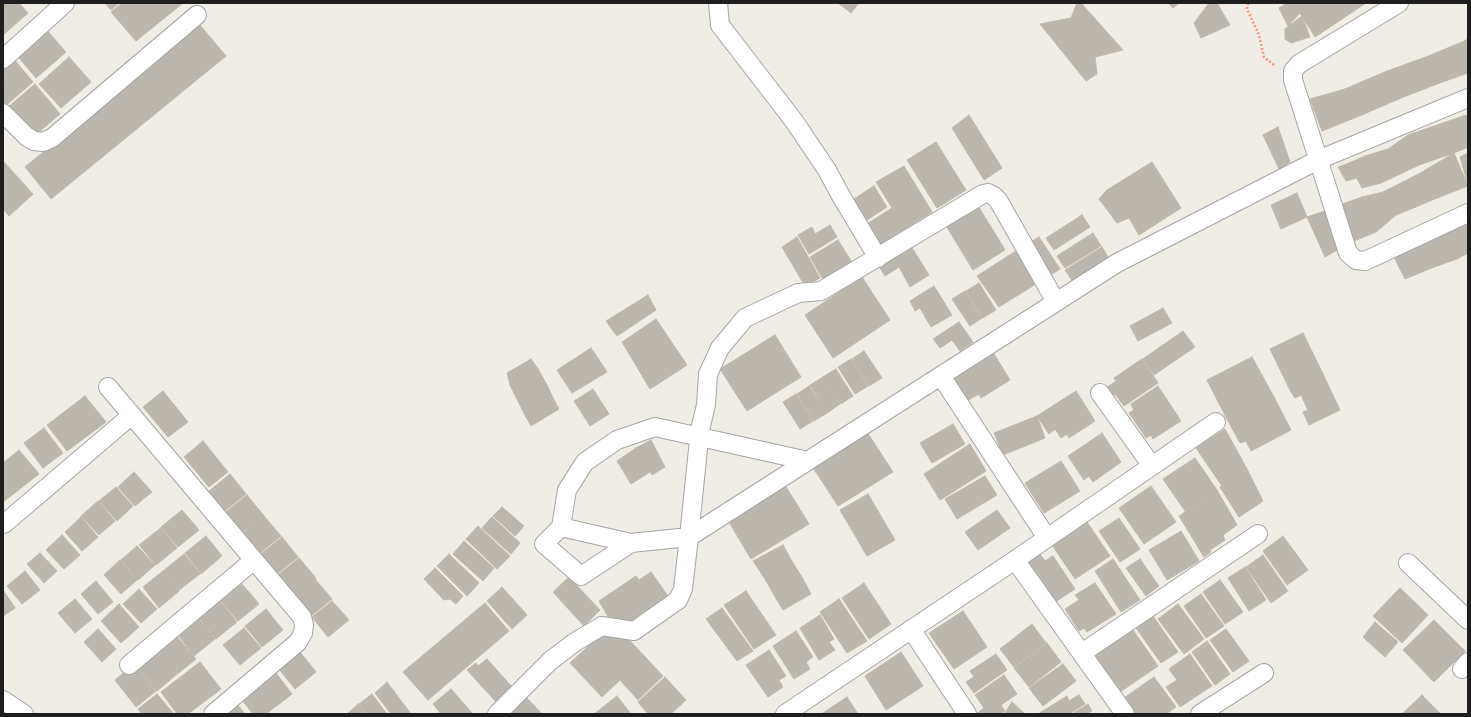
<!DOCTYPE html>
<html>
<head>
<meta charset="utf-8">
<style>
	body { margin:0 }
	#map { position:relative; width:1471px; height:717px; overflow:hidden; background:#efede5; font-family:"DM Sans",sans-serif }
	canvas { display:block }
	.frame { position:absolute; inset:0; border:4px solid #1e1e1e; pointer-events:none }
</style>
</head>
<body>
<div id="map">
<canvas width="1471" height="717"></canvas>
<div class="frame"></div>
</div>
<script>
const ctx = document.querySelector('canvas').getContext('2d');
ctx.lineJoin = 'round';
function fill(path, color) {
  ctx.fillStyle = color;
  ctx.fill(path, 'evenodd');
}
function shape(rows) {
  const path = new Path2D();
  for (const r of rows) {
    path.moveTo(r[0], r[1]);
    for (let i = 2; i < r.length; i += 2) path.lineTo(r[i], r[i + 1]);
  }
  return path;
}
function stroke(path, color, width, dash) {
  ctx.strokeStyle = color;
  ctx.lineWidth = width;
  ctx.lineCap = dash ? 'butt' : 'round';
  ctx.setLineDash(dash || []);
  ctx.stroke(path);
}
const building = shape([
	[3,3,19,3,28,13,3,35,3,3],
	[105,3,119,3,111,10,105,3],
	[122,3,183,3,136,41,111,12,122,3],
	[838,3,859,3,851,13,838,3],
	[1077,3,1081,3,1123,50,1095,57,1097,74,1086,81,1040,24,1071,18,1077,3],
	[1168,3,1179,3,1173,8,1168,3],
	[1209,3,1217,3,1230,25,1201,38,1194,23,1209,3],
	[1287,3,1315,3,1315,5,1300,13,1288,26,1279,8,1287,3],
	[1315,3,1366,3,1315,37,1300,13,1315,5,1315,3],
	[1302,16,1310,37,1291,43,1285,39,1285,29,1302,16],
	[199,24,226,56,51,199,25,167,199,24],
	[44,27,66,52,36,78,15,53,44,27],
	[1468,39,1468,54,1462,42,1468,39],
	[1462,42,1468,54,1468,73,1437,84,1426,57,1462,42],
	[69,57,91,82,61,108,39,84,69,57],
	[1426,57,1437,84,1401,98,1387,71,1426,57],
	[13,58,33,82,4,107,3,65,13,58],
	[1387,71,1401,98,1357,117,1345,89,1387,71],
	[35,84,60,114,32,138,7,108,35,84],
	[1345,89,1357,117,1322,131,1310,99,1345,89],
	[969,115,1002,168,984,180,952,128,969,115],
	[1468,115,1468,129,1463,116,1468,115],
	[1463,116,1468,129,1468,147,1454,153,1443,123,1463,116],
	[1443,123,1454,153,1419,165,1408,135,1443,123],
	[1278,127,1290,162,1279,169,1263,135,1278,127],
	[1408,135,1419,165,1398,175,1388,149,1408,135],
	[936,142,966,190,937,208,907,160,936,142],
	[1388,149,1398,175,1381,183,1365,156,1388,149],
	[1454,153,1468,186,1432,200,1422,172,1454,153],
	[1468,153,1468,185,1460,157,1468,153],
	[1365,156,1381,183,1362,188,1349,163,1365,156],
	[3,161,33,194,9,216,3,209,3,161],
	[1152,162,1181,208,1139,235,1129,218,1117,223,1099,199,1107,190,1152,162],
	[1349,163,1357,178,1346,181,1338,167,1349,163],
	[904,166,932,212,905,229,876,182,904,166],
	[1422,172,1432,200,1416,207,1403,182,1422,172],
	[1403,182,1416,207,1396,215,1383,192,1403,182],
	[874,186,887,207,853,229,840,208,874,186],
	[1383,192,1396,215,1376,232,1362,197,1383,192],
	[1297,193,1307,217,1281,229,1271,205,1297,193],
	[1362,197,1376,232,1349,243,1337,206,1362,197],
	[977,204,1005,250,973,270,945,224,977,204],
	[892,208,905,229,869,251,856,231,892,208],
	[1334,208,1341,248,1325,257,1307,217,1334,208],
	[1082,215,1090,227,1054,250,1046,238,1082,215],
	[1466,224,1468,230,1468,253,1457,259,1444,233,1466,224],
	[830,225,837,237,809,254,798,235,812,227,815,234,830,225],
	[1093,233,1101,246,1065,268,1057,256,1093,233],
	[1444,233,1457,259,1434,267,1425,244,1444,233],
	[797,237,820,278,805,286,782,247,797,237],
	[1039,237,1060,269,1028,289,1008,256,1039,237],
	[838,240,853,264,824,281,810,257,838,240],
	[1425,244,1434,267,1405,279,1394,257,1425,244],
	[911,246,929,275,910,287,899,267,885,276,878,265,911,246],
	[1102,247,1109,259,1073,282,1065,270,1102,247],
	[1008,256,1028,289,999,307,977,276,1008,256],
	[862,277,890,320,833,358,805,315,862,277],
	[979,283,996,310,983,318,966,291,979,283],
	[934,286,952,315,931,327,920,308,915,311,910,301,934,286],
	[965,291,982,318,970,326,952,299,965,291],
	[648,295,656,310,617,336,606,321,648,295],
	[1163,308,1172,323,1138,341,1130,326,1163,308],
	[656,319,687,365,650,389,622,342,656,319],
	[959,322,973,342,960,351,952,340,940,348,933,339,959,322],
	[1183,331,1195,347,1154,375,1143,359,1183,331],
	[1303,333,1323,374,1290,390,1270,349,1303,333],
	[775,335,801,377,747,411,720,369,775,335],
	[591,348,607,372,572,393,557,370,591,348],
	[991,349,1010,380,981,398,979,394,965,402,948,375,991,349],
	[864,351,882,378,869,386,852,359,864,351],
	[1252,357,1274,397,1228,421,1207,380,1252,357],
	[531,359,538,369,510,385,507,373,531,359],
	[851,359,868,386,855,394,838,367,851,359],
	[1142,359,1158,383,1124,406,1115,394,1109,399,1103,390,1116,381,1114,378,1142,359],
	[538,369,547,385,518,401,510,385,538,369],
	[836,369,853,396,841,404,823,377,836,369],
	[1323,374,1340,410,1309,425,1303,412,1308,410,1301,395,1295,398,1290,390,1323,374],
	[823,377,840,404,827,413,810,385,823,377],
	[547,385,554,400,526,417,518,401,547,385],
	[809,386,827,413,814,421,797,394,809,386],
	[1158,386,1181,421,1153,439,1151,435,1146,438,1129,413,1134,410,1131,404,1158,386],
	[593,389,609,414,590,426,574,401,593,389],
	[163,391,188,422,168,437,143,407,163,391],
	[1076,391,1095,421,1069,438,1067,434,1061,438,1055,429,1049,434,1037,416,1076,391],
	[796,394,813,421,800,429,783,402,796,394],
	[85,396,106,422,67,451,47,425,85,396],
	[1274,397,1291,430,1251,451,1246,441,1240,443,1228,421,1274,397],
	[554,400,559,409,531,426,526,417,554,400],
	[1037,416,1045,438,1003,455,994,433,1037,416],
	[953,424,965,444,932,463,920,443,953,424],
	[44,428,63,453,43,468,24,443,44,428],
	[1225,429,1247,469,1222,486,1196,448,1225,429],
	[867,432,893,472,838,506,812,466,867,432],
	[1102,433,1121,462,1093,482,1089,476,1084,480,1068,456,1102,433],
	[651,440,665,467,652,475,636,448,651,440],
	[203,441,228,472,209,487,184,457,203,441],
	[970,444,986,471,940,500,924,474,970,444],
	[636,448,650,472,631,484,617,461,636,448],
	[19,450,39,474,3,502,3,463,19,450],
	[1195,458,1217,490,1185,511,1163,479,1195,458],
	[1061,461,1080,491,1044,513,1025,483,1061,461],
	[1247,469,1263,501,1239,517,1220,487,1247,469],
	[134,472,152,492,135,506,118,487,134,472],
	[230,474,246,494,225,511,209,491,230,474],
	[985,476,997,495,957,519,945,499,985,476],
	[783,482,809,524,751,559,726,517,783,482],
	[1151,486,1176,522,1144,544,1119,508,1151,486],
	[116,487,133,506,117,521,99,501,116,487],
	[1217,490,1237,525,1223,535,1225,540,1210,550,1211,552,1204,557,1179,516,1217,490],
	[868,494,895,540,867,556,840,510,868,494],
	[247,495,264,516,243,532,226,512,247,495],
	[98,501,115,521,99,535,81,516,98,501],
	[502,507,524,526,515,536,493,516,502,507],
	[182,510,199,530,178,547,161,527,182,510],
	[997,510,1010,528,978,550,965,532,997,510],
	[264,516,281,536,260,553,243,533,264,516],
	[81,517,98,537,82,551,65,532,81,517],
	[492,517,520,543,511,554,482,528,492,517],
	[1119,518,1140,549,1120,562,1099,531,1119,518],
	[1085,519,1110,556,1075,579,1050,542,1085,519],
	[478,526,510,556,497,569,466,539,478,526],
	[161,528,177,548,156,565,139,545,161,528],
	[1181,531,1199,561,1167,580,1149,550,1181,531],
	[62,535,80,555,64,569,46,550,62,535],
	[206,536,222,556,201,574,185,553,206,536],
	[1283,536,1308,570,1287,585,1263,551,1283,536],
	[282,537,298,557,277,574,261,554,282,537],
	[464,541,494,568,483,581,453,554,464,541],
	[783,545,793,563,765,579,753,561,783,545],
	[137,546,155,565,138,580,121,560,137,546],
	[40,553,57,571,44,583,27,564,40,553],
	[184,554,200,574,179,590,163,571,184,554],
	[449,554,479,583,467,596,437,566,449,554],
	[1040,554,1045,561,1053,556,1075,589,1052,604,1025,564,1040,554],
	[1263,555,1288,591,1271,603,1246,567,1263,555],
	[299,558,316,578,295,595,278,575,299,558],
	[1113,559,1140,600,1121,612,1095,571,1113,559],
	[1140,559,1159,586,1146,596,1126,568,1140,559],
	[120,560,137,580,121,594,104,575,120,560],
	[793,563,803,579,774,595,765,579,793,563],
	[1245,567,1266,600,1249,611,1228,578,1245,567],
	[435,568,463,596,456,604,450,599,444,600,424,579,435,568],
	[25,571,40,590,22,604,7,586,25,571],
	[163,571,179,591,159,608,143,587,163,571],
	[651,572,668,596,620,628,614,627,599,601,636,576,639,580,651,572],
	[569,577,600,610,584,626,553,592,569,577],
	[315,579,332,599,311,616,294,596,315,579],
	[803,579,811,594,783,610,774,595,803,579],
	[1220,580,1243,612,1225,624,1203,592,1220,580],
	[96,581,113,602,98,614,81,594,96,581],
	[864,583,891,624,869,639,842,598,864,583],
	[1095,583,1116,614,1087,632,1084,628,1079,631,1065,609,1079,600,1075,595,1095,583],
	[242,584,259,604,238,621,221,601,242,584],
	[502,587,527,615,512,629,487,601,502,587],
	[1400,588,1428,615,1402,643,1373,616,1400,588],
	[139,589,157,609,141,623,123,604,139,589],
	[3,590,15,608,3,616,3,590],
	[746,591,776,635,754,649,724,605,746,591],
	[1201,594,1224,626,1206,638,1184,606,1201,594],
	[75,599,92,619,75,633,58,613,75,599],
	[839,599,867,641,847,653,820,612,839,599],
	[220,601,237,622,216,639,199,618,220,601],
	[332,601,349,620,328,637,312,617,332,601],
	[485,603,509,631,428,700,403,672,485,603],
	[119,604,139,627,121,643,101,621,119,604],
	[1178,604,1204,639,1184,654,1158,619,1178,604],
	[722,608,753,651,737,661,706,619,722,608],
	[266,609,283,630,262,647,245,626,266,609],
	[963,611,987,647,954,669,929,633,963,611],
	[820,615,834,639,829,642,835,650,819,660,800,628,820,615],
	[1153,616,1178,652,1161,663,1136,628,1153,616],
	[199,619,215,639,194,656,178,635,199,619],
	[1434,620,1465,651,1434,682,1403,650,1434,620],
	[1375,622,1398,642,1385,657,1363,637,1375,622],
	[1032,624,1046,643,1014,667,1000,649,1032,624],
	[609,627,618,628,663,676,638,700,620,680,602,697,570,663,609,627],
	[244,628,261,648,240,665,223,645,244,628],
	[98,629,116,649,102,662,84,642,98,629],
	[1226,629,1249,661,1233,672,1210,640,1226,629],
	[1133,630,1158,666,1120,692,1095,656,1133,630],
	[796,631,813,657,806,662,810,669,794,679,773,646,796,631],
	[174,633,196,659,176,675,154,648,174,633],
	[1207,641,1230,674,1215,685,1192,652,1207,641],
	[1047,643,1061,662,1029,687,1014,668,1047,643],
	[154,648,176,675,157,691,135,664,154,648],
	[769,650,786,676,779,680,783,687,768,697,746,665,769,650],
	[300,652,316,672,295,689,279,669,300,652],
	[901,652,923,686,886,710,865,676,901,652],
	[996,654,1007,670,974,693,966,682,974,677,970,671,996,654],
	[1190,654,1212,686,1180,707,1166,687,1177,680,1169,669,1190,654],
	[487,659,513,688,497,703,467,670,476,663,478,666,487,659],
	[200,662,221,689,188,714,177,714,161,692,200,662],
	[134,664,156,691,136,707,115,680,134,664],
	[1063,664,1076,681,1043,706,1029,688,1063,664],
	[276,673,292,694,266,714,253,714,242,700,276,673],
	[1004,675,1017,694,1001,705,1005,711,1000,714,976,714,984,708,975,695,1004,675],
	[665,677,686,700,671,714,648,714,638,702,665,677],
	[1154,677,1176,707,1166,714,1131,714,1121,700,1154,677],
	[387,682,411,714,391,714,375,693,387,682],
	[451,689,473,714,441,714,433,704,451,689],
	[157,694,174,714,142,714,138,709,157,694],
	[372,694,387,714,367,714,359,704,372,694],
	[1079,695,1085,704,1069,714,1038,714,1067,696,1069,701,1079,695],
	[1422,695,1441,714,1402,714,1422,695],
	[617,696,631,714,594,714,617,696],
	[526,697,542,714,508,714,526,697],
	[847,697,858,714,824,714,823,713,847,697],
	[1012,702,1025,714,1004,714,1012,702],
	[237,704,245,714,223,714,237,704],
	[358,704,366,714,347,714,358,704],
	[1088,704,1092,711,1086,714,1072,714,1088,704]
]);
fill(building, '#bbb6ae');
stroke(building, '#c0b7a8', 1);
const minor = shape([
	[718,3,720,25,794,121,827,170,841,196,878,258],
	[1399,3,1299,64,1293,71,1293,80,1348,253,1356,260,1365,261,1468,213],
	[3,59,65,3],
	[3,113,26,136,34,141,43,142,52,138,197,15],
	[941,376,1047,538],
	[108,387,302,617,304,625,303,633,298,642,213,714],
	[1100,393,1152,466],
	[4,524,132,415],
	[561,527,567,490,585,462,617,440,655,427,808,461],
	[631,543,561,527,544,544,581,576,631,543,689,537,700,430,706,405,708,374,720,348,745,318,798,293,821,291,983,194,988,193,994,196,998,200,1056,302],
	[1015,560,1125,714],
	[1408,563,1468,620],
	[911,629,967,714],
	[1082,653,1258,534],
	[129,665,254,560],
	[1462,669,1468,662],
	[3,700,24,714],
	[497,714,550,661,575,642,602,626,634,631,678,600,683,589,689,537,1117,263,1318,160,1468,98],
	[785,714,1015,560,1216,422],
	[1200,714,1264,673]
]);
stroke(minor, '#a5a5a5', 20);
stroke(shape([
	[1248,3,1247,9,1259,35,1264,57,1274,65]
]), '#f49970', 2.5, [2, 2]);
stroke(minor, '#fff', 18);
</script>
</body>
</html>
